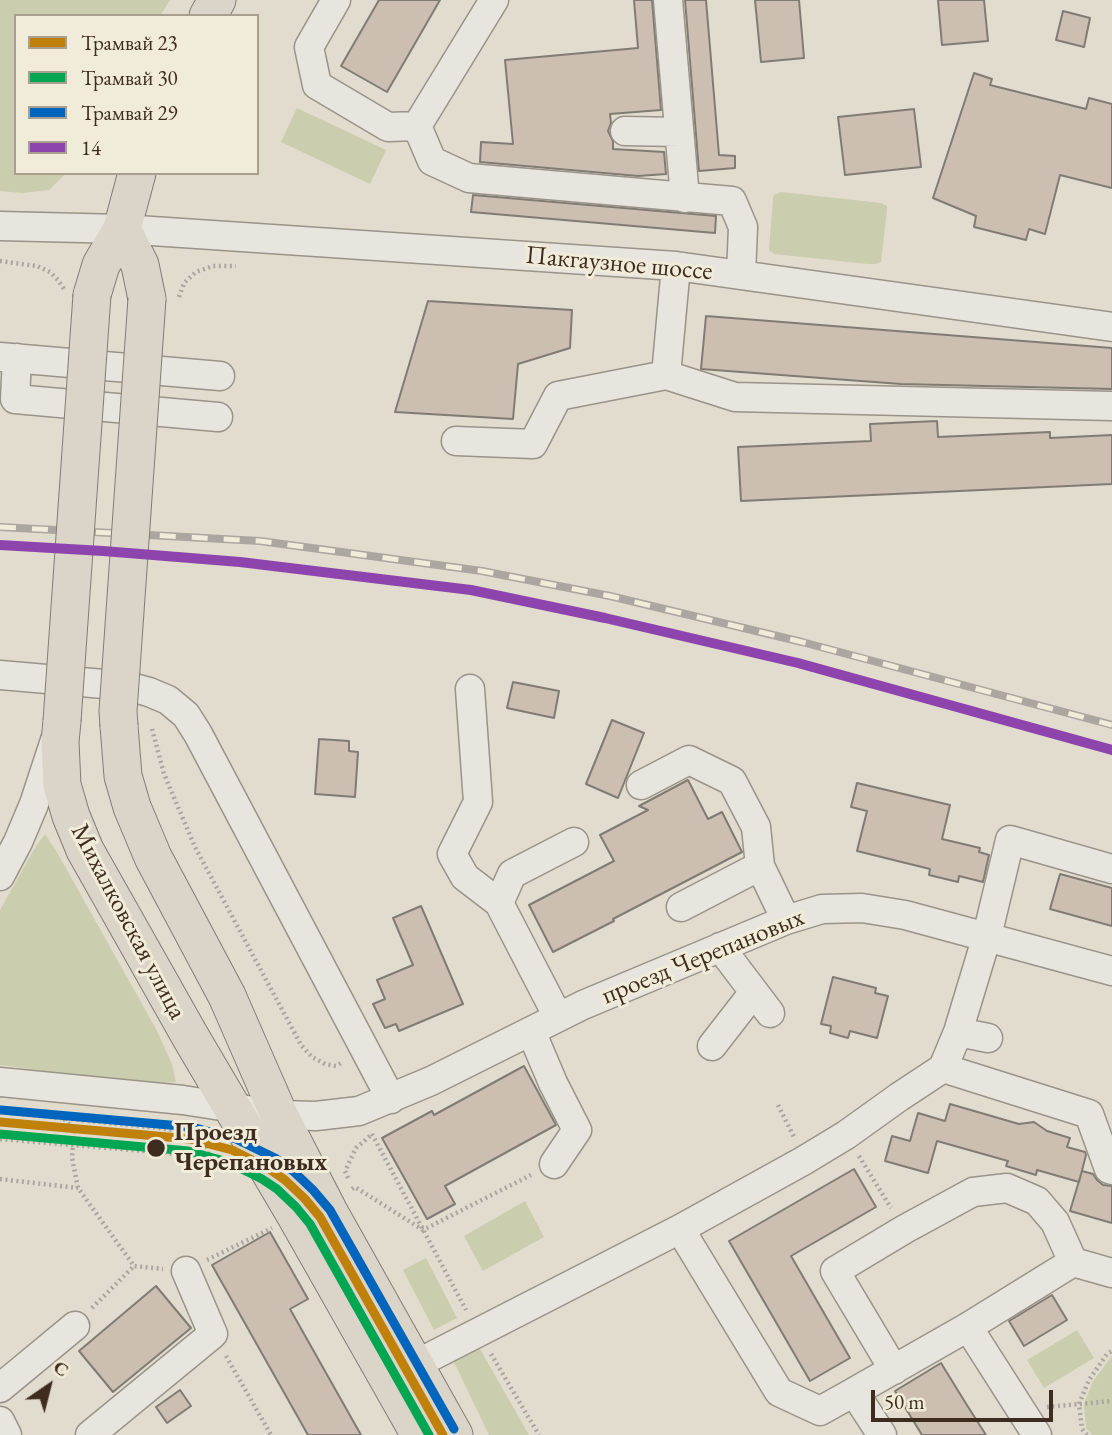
<!DOCTYPE html>
<html>
<head>
<meta charset="utf-8">
<style>
	body { margin:0 }
	#map { position:relative; width:1112px; height:1435px; overflow:hidden; background:#e1dccd; font-family:"EB Garamond",serif }
	canvas { display:block }
	.legend { position:absolute; left:14px; top:14px; width:245px; height:161px; box-sizing:border-box; background:#f1ebd9; border:2px solid #a99f8f; margin:0; padding:9px 12px; list-style:none; font-size:21px; color:#3d2c1f }
	.legend li { display:flex; align-items:center; gap:14px; height:35px }
	.legend b { width:35px; border:2px solid #a99f8f }
	.north { position:absolute; left:14px; top:1351px; width:70px; height:70px; -webkit-text-stroke:5px #f1ebd9; paint-order:stroke; rotate:35deg; font-size:19px; font-weight:700; line-height:28px; text-align:center; color:#3d2c1f }
	.north::after { content:''; display:block; margin:auto; width:24px; height:32px; background:#3d2c1f; clip-path:polygon(50% 0,100% 100%,50% 72%,0 100%) }
	.scale { position:absolute; left:871px; top:1390px; width:182px; height:32px; box-sizing:border-box; border:4px solid #3d2c1f; border-top:0; padding-left:9px; font-size:21px; line-height:24px; white-space:nowrap; color:#3d2c1f; -webkit-text-stroke:5px #f1ebd9; paint-order:stroke }
</style>
</head>
<body>
<div id="map">
<canvas width="1112" height="1435"></canvas>
<ul class="legend">
<li><b style="height:9px;background:#bf8109"></b>Трамвай 23</li>
<li><b style="height:9px;background:#00a651"></b>Трамвай 30</li>
<li><b style="height:9px;background:#0065bd"></b>Трамвай 29</li>
<li><b style="height:9px;background:#8e44ad"></b>14</li>
</ul>
<div class="north">С</div>
<div class="scale">50 m</div>
</div>
<script>
const ctx = document.querySelector('canvas').getContext('2d');
ctx.lineJoin = 'round';
function fill(path, color) {
  ctx.fillStyle = color;
  ctx.fill(path, 'evenodd');
}
function shape(rows) {
  const path = new Path2D();
  for (const r of rows) {
    path.moveTo(r[0], r[1]);
    for (let i = 2; i < r.length; i += 2) path.lineTo(r[i], r[i + 1]);
  }
  return path;
}
function stroke(path, color, width, dash) {
  ctx.strokeStyle = color;
  ctx.lineWidth = width;
  ctx.lineCap = dash ? 'butt' : 'round';
  ctx.setLineDash(dash || []);
  ctx.stroke(path);
}
function label(font, color, halo, rows, align = 'center') {
  ctx.font = font + ' "EB Garamond",serif';
  ctx.lineWidth = 6;
  ctx.setLineDash([]);
  ctx.textBaseline = 'middle';
  ctx.strokeStyle = halo;
  ctx.fillStyle = color;
  for (const [text, x, y, turn = 0] of rows) {
    ctx.save();
    ctx.translate(x, y);
    ctx.rotate((+turn || 0) * Math.PI / 180);
    ctx.textAlign = isNaN(turn) ? turn : align;
    if (halo) ctx.strokeText(text, 0, 0);
    ctx.fillText(text, 0, 0);
    ctx.restore();
  }
}
fill(shape([
	[0,0,170,0,160,16,16,16,16,173,66,173,49,190,22,193,0,191],
	[297,108,386,150,370,184,281,142],
	[781,192,881,203,887,206,887,210,881,262,875,264,868,264,774,254,769,250,773,199,774,195],
	[45,834,58,854,156,1029,172,1064,176,1082,165,1083,67,1074,0,1065,0,910,36,846],
	[525,1201,544,1237,483,1271,464,1236],
	[426,1258,457,1318,434,1330,403,1270],
	[1077,1330,1094,1358,1044,1388,1027,1360],
	[480,1349,529,1435,489,1435,452,1358],
	[1112,1356,1112,1435,1092,1435,1086,1428,1084,1404,1093,1381]
]), '#caceae');
const building = shape([
	[379,0,440,0,387,92,341,66,379,0],
	[634,0,652,0,661,110,610,114,611,123,608,131,613,141,613,149,664,152,666,174,638,176,480,162,481,142,513,144,505,60,638,48,634,0],
	[685,0,706,0,719,155,735,156,735,168,699,171,685,0],
	[755,0,799,0,804,58,761,62,755,0],
	[938,0,984,0,988,41,942,45,938,0],
	[1063,11,1090,18,1084,47,1056,40,1063,11],
	[974,73,992,79,990,85,1086,109,1089,98,1112,104,1112,188,1060,175,1045,234,1029,229,1026,240,974,227,976,216,933,198,974,73],
	[914,109,921,167,845,175,838,117,914,109],
	[473,195,716,216,715,233,471,212,473,195],
	[428,301,572,310,570,348,518,364,513,419,395,412,428,301],
	[706,316,1112,348,1112,389,901,384,701,369,706,316],
	[937,421,938,437,1050,432,1050,438,1112,435,1112,484,741,501,738,447,871,441,870,424,937,421],
	[513,682,559,691,554,718,507,708,513,682],
	[612,720,644,733,618,798,586,784,612,720],
	[319,739,349,741,349,751,358,752,355,797,315,794,319,739],
	[688,780,708,819,722,812,742,852,613,919,614,921,553,952,529,905,614,861,600,835,648,810,639,806,688,780],
	[857,783,950,805,942,839,980,848,979,852,989,855,983,882,959,876,958,882,929,875,930,869,857,851,867,811,851,807,857,783],
	[1060,874,1112,888,1112,926,1050,909,1060,874],
	[421,906,463,1004,399,1031,396,1024,385,1028,373,1004,385,999,377,980,413,965,393,918,421,906],
	[833,977,876,988,875,993,888,996,877,1038,850,1031,848,1038,830,1033,831,1026,821,1024,833,977],
	[524,1066,556,1125,445,1186,455,1204,427,1219,382,1138,432,1111,434,1115,524,1066],
	[950,1104,1019,1124,1034,1122,1047,1131,1070,1138,1067,1147,1085,1152,1086,1155,1079,1182,1037,1170,1036,1175,1006,1166,1008,1161,937,1141,928,1173,885,1161,892,1136,910,1141,918,1113,945,1121,950,1104],
	[854,1169,876,1207,791,1256,850,1358,810,1381,729,1241,854,1169],
	[1082,1171,1093,1174,1097,1180,1103,1185,1112,1186,1112,1223,1070,1211,1082,1171],
	[270,1232,308,1299,290,1309,361,1435,308,1435,212,1265,270,1232],
	[156,1286,191,1328,113,1392,79,1351,156,1286],
	[1052,1295,1067,1320,1024,1346,1009,1321,1052,1295],
	[941,1363,965,1402,986,1435,922,1435,895,1391,941,1363],
	[180,1390,191,1406,167,1423,156,1407,180,1390]
]);
fill(building, '#ccbeb1');
stroke(building, '#817c73', 2);
const minor = shape([
	[336,0,309,47,317,85,388,127,417,126,494,0],
	[668,0,685,198],
	[417,126,432,161,469,178,732,201,743,227,741,275],
	[625,131,679,132],
	[0,226,122,229,676,266,1112,327],
	[676,266,666,375,735,397,1112,406],
	[0,357,220,376],
	[17,358,15,399,218,417],
	[456,441,533,444,558,396,666,375],
	[0,675,127,686,149,692,168,700,186,715,198,734,391,1099],
	[470,689,478,802,452,854,465,877,499,903,558,1017],
	[641,785,689,760,732,781,756,827,760,866],
	[0,876,18,842,34,804,55,740],
	[499,903,512,874,574,842],
	[681,907,760,866,786,920],
	[720,947,770,1013],
	[531,1031,553,1083,577,1130,554,1164],
	[958,1032,988,1038],
	[712,1046,754,992],
	[943,1068,1089,1114,1109,1169,1112,1170],
	[0,1082,183,1100,279,1115,316,1116,359,1111,431,1081,583,1005,786,920,822,909,862,908,905,915,1112,971],
	[680,1229,779,1392,820,1411,854,1392,882,1435],
	[1073,1262,1112,1273],
	[894,1370,835,1271,905,1229,973,1192,1007,1188,1037,1201,1055,1222,1073,1262,968,1327],
	[397,1374,680,1229,803,1161,846,1135,899,1097,943,1068,958,1032,987,936,1010,840,1112,869],
	[0,1388,75,1326],
	[854,1392,968,1327,1037,1435],
	[0,1421,7,1435],
	[90,1435,213,1334,186,1271]
]);
const major = shape([
	[208,16,217,0],
	[122,229,140,265,147,299],
	[92,295,101,265,122,229,137,173],
	[62,721,60,742,62,785,71,816,85,850,190,1036,296,1216,420,1435],
	[119,726,123,776,132,807,153,857,227,996,279,1115,329,1212,454,1435]
]);
stroke(minor, '#999389', 31);
stroke(major, '#817c73', 39);
stroke(shape([
	[0,261,37,266,50,272,58,280,64,289],
	[179,297,184,283,196,272,213,266,236,266],
	[152,729,164,774,195,847,301,1045,312,1057,325,1064,336,1066,343,1062],
	[778,1105,794,1137],
	[0,1112,160,1128,187,1133],
	[64,1119,74,1129,72,1158,78,1188,134,1266,163,1269],
	[186,1125,187,1133,206,1143,210,1161],
	[372,1134,466,1310],
	[0,1139,167,1153,210,1161,234,1171],
	[859,1156,891,1208],
	[348,1178,345,1171,356,1148,370,1136],
	[0,1179,78,1188],
	[352,1189,355,1187,423,1230,531,1175],
	[207,1260,272,1228],
	[92,1308,134,1266],
	[491,1354,539,1435],
	[226,1356,271,1435],
	[1047,1407,1112,1401],
	[1087,1435,1082,1429,1079,1404,1089,1380,1107,1354,1112,1351]
]), '#aba69f', 4.5, [2, 3.5]);
stroke(minor, '#e8e5de', 28);
stroke(major, '#dbd5c9', 37);
const rail = shape([
	[0,527,260,541,482,571,610,596,802,642,1112,725]
]);
stroke(rail, '#aba69f', 8);
stroke(rail, '#f1ebd9', 5, [16]);
const majorBridge = shape([
	[62,721,92,295],
	[119,726,118,711,147,299]
]);
stroke(majorBridge, '#817c73', 39, []);
stroke(majorBridge, '#dbd5c9', 37);
stroke(shape([
	[0,545,103,551,240,562,471,590,605,618,798,663,1112,750]
]), '#8e44ad', 10);
stroke(shape([
	[0,1122,190,1139,232,1150,268,1168,285,1180,305,1199,320,1217,443,1435]
]), '#bf8109', 9);
stroke(shape([
	[0,1134,188,1151,228,1162,262,1179,277,1189,296,1207,310,1224,429,1435]
]), '#00a651', 9);
stroke(shape([
	[1,1110,192,1127,236,1139,275,1158,293,1171,313,1190,330,1210,454,1429]
]), '#0065bd', 9);
for (const [x, y, r, color] of [
	[156,1148,10,"#3d2c1f"]
]) {
  const dot = new Path2D();
  dot.arc(x, y, r, 0, 2 * Math.PI);
  ctx.fillStyle = color;
  ctx.fill(dot);
  stroke(dot, '#f1ebd9', 2.5);
}
label('26px', '#3d2c1f', '#f1ebd9', [
	["Пакгаузное шоссе",619,264,5],
	["Михалковская улица",128,922,62],
	["проезд Черепановых",703,957,-22]
]);
label('bold 26px', '#3d2c1f', '#f1ebd9', [
	["Проезд",174,1133],
	["Черепановых",174,1163]
], 'left');
</script>
</body>
</html>
